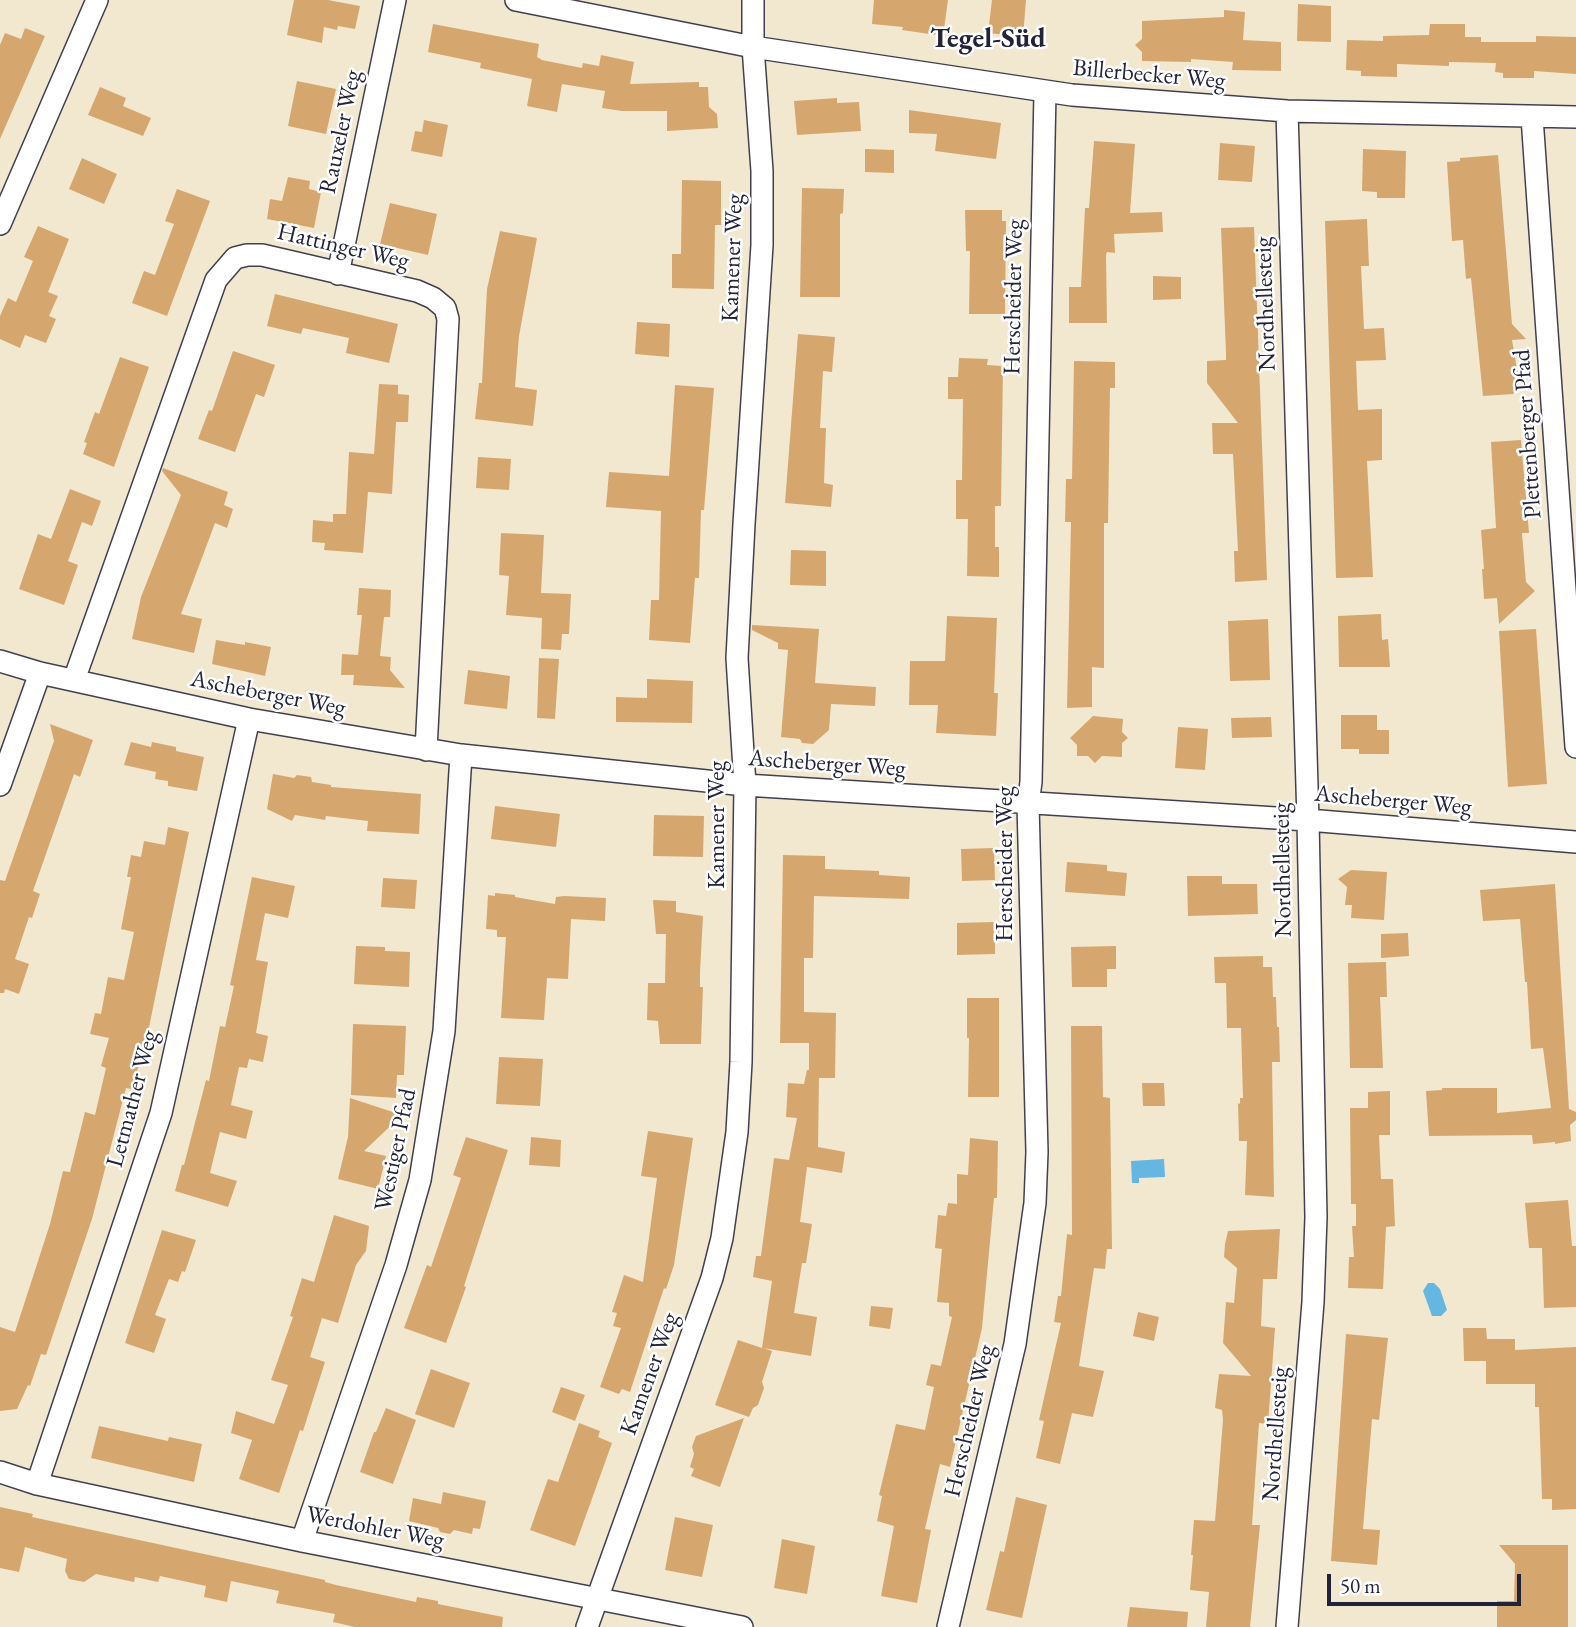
<!DOCTYPE html>
<html>
<head>
<meta charset="utf-8">
<style>
	body { margin:0 }
	#map { position:relative; width:1576px; height:1627px; overflow:hidden; background:#f2e8d0; font-family:"EB Garamond",serif }
	canvas { display:block }
	.scale { position:absolute; left:1327px; top:1574px; width:194px; height:32px; box-sizing:border-box; border:4px solid #22223b; border-top:0; padding-left:9px; font-size:21px; line-height:24px; white-space:nowrap; color:#22223b; -webkit-text-stroke:5px #fff; paint-order:stroke }
</style>
</head>
<body>
<div id="map">
<canvas width="1576" height="1627"></canvas>
<div class="scale">50 m</div>
</div>
<script>
const ctx = document.querySelector('canvas').getContext('2d');
ctx.lineJoin = 'round';
function fill(path, color) {
  ctx.fillStyle = color;
  ctx.fill(path, 'evenodd');
}
function shape(rows) {
  const path = new Path2D();
  for (const r of rows) {
    path.moveTo(r[0], r[1]);
    for (let i = 2; i < r.length; i += 2) path.lineTo(r[i], r[i + 1]);
  }
  return path;
}
function stroke(path, color, width, dash) {
  ctx.strokeStyle = color;
  ctx.lineWidth = width;
  ctx.lineCap = dash ? 'butt' : 'round';
  ctx.setLineDash(dash || []);
  ctx.stroke(path);
}
function label(font, color, halo, rows, align = 'center') {
  ctx.font = font + ' "EB Garamond",serif';
  ctx.lineWidth = 5;
  ctx.setLineDash([]);
  ctx.textBaseline = 'middle';
  ctx.strokeStyle = halo;
  ctx.fillStyle = color;
  for (const [text, x, y, turn = 0] of rows) {
    ctx.save();
    ctx.translate(x, y);
    ctx.rotate((+turn || 0) * Math.PI / 180);
    ctx.textAlign = isNaN(turn) ? turn : align;
    if (halo) ctx.strokeText(text, 0, 0);
    ctx.fillText(text, 0, 0);
    ctx.restore();
  }
}
fill(shape([
	[1164,1159,1165,1177,1139,1178,1139,1183,1132,1183,1131,1161],
	[1428,1283,1434,1283,1440,1289,1447,1310,1441,1316,1432,1316,1423,1291]
]), '#65b7e1');
fill(shape([
	[294,0,328,0,360,6,355,29,338,26,337,30,324,27,322,43,287,35],
	[874,0,948,0,943,36,902,30,903,27,872,24],
	[992,0,1026,0,1023,37,988,33],
	[1298,4,1331,6,1331,42,1297,41],
	[1224,10,1245,12,1243,40,1281,42,1281,71,1232,70,1233,62,1191,59,1191,62,1142,61,1142,52,1135,45,1142,39,1142,21,1224,17],
	[433,24,539,44,537,57,542,60,582,68,583,63,599,66,601,55,634,62,630,84,699,82,699,87,708,87,709,107,717,114,718,128,667,131,667,111,622,111,602,108,605,91,562,84,557,112,527,106,532,79,480,68,481,63,428,52],
	[1430,24,1465,24,1465,37,1481,37,1481,42,1536,42,1536,36,1576,37,1576,74,1534,71,1534,78,1503,78,1503,73,1495,72,1496,63,1449,62,1449,66,1397,64,1397,77,1361,76,1361,71,1346,70,1347,40,1383,41,1383,36,1429,35],
	[25,28,45,36,0,139,0,45,5,33,21,39],
	[297,81,336,89,326,134,288,126],
	[100,87,126,98,123,106,151,118,143,136,88,115],
	[837,98,837,103,859,102,861,131,797,135,794,101],
	[909,110,1001,123,996,159,935,151,937,134,909,133],
	[424,120,448,125,442,157,411,151,415,131,422,132],
	[1094,141,1135,144,1130,213,1162,212,1163,232,1114,234,1115,253,1107,252,1106,255,1107,323,1069,323,1069,287,1081,287,1085,208,1089,208],
	[1220,143,1255,146,1252,182,1218,180],
	[865,149,894,150,894,173,865,172],
	[1363,149,1406,151,1405,198,1377,198,1377,192,1362,191],
	[1498,155,1512,324,1526,339,1512,340,1520,387,1513,394,1483,396,1471,278,1466,279,1463,240,1452,241,1447,162,1460,161,1460,158],
	[82,158,117,174,104,204,69,189],
	[288,177,310,181,309,189,321,192,314,228,267,219,270,199,282,201],
	[682,180,721,181,721,225,715,225,714,289,672,288,672,254,681,254],
	[802,188,844,189,843,213,840,214,840,297,800,297],
	[177,189,210,201,167,316,132,303,144,271,155,275,174,224,165,221],
	[390,203,437,214,428,255,380,244],
	[965,210,1002,210,1002,221,1006,221,1005,314,969,314,970,251,966,251],
	[1367,219,1369,266,1361,266,1364,329,1384,328,1386,360,1356,361,1358,410,1382,409,1382,460,1367,461,1373,577,1336,578,1325,221],
	[38,226,69,239,48,292,58,296,49,316,56,319,46,343,25,335,20,348,0,339,0,316,8,298,16,302,33,261,24,257],
	[1254,227,1267,580,1235,582,1234,551,1238,551,1233,454,1213,454,1212,423,1238,423,1207,383,1207,361,1226,360,1226,353,1221,228],
	[500,231,537,238,519,336,515,387,537,390,533,426,475,419,479,383,482,383,487,289],
	[1153,276,1181,277,1181,299,1153,300],
	[275,294,398,324,389,363,346,353,349,338,303,328,301,334,267,326],
	[637,322,670,324,669,357,635,354],
	[798,334,835,337,832,372,823,371,820,428,826,428,824,483,833,485,831,507,785,503],
	[233,351,275,365,264,397,256,394,235,452,198,439,209,410,212,411],
	[120,357,149,367,114,467,83,454,87,443,84,442,95,412,99,414],
	[959,358,988,359,987,365,1003,366,1001,506,995,506,995,547,999,547,999,577,967,576,968,519,956,519,956,480,962,480,963,399,948,399,948,377,958,377],
	[1074,361,1115,362,1115,388,1110,388,1108,523,1104,523,1104,668,1092,667,1092,707,1067,708,1071,522,1065,522,1066,479,1072,479],
	[379,384,398,385,398,394,409,395,408,422,396,422,392,494,368,492,363,553,324,550,325,543,312,542,313,520,333,522,333,514,346,514,349,452,374,454],
	[675,385,714,388,704,510,701,510,699,578,695,578,690,643,649,640,651,600,659,600,661,511,606,507,609,472,669,476],
	[1521,440,1529,533,1522,533,1526,582,1535,591,1499,624,1497,598,1484,599,1482,569,1484,569,1481,530,1496,528,1491,442],
	[478,457,511,459,509,490,476,488],
	[163,468,228,492,224,505,233,509,227,528,215,523,181,614,202,619,194,653,132,639,141,597,181,495,162,471],
	[70,489,101,501,92,526,82,522,68,561,78,565,64,605,19,589,38,534,51,539],
	[501,533,544,535,541,593,571,594,569,634,562,634,561,650,541,649,542,618,506,615,509,576,499,575],
	[791,550,826,551,826,586,790,585],
	[359,588,391,590,390,617,384,617,380,656,391,657,390,670,405,688,353,685,354,675,341,675,342,654,358,655,362,615,357,615],
	[1381,614,1382,640,1388,639,1390,667,1339,667,1338,616],
	[947,616,997,618,994,693,998,693,996,736,936,733,938,705,909,705,910,661,945,661],
	[1268,619,1270,680,1230,681,1228,621],
	[752,625,819,629,815,683,876,687,875,706,831,704,829,730,813,744,802,743,800,739,781,737,788,650,778,649,778,643,752,630],
	[1536,629,1547,784,1508,787,1499,631],
	[216,640,245,645,245,642,271,647,265,676,212,664],
	[539,658,559,659,555,719,537,718],
	[468,670,510,676,507,709,464,704],
	[647,679,693,681,692,723,616,722,616,697,647,698],
	[1341,715,1377,715,1377,730,1389,730,1389,754,1359,754,1359,749,1341,749],
	[1093,716,1123,719,1122,732,1128,738,1122,743,1122,757,1102,756,1095,763,1088,756,1077,756,1077,745,1070,738],
	[1271,717,1272,737,1232,738,1231,718],
	[50,724,93,740,80,777,74,774,33,891,40,894,32,918,29,917,15,959,29,964,19,994,5,989,4,993,0,993,0,880,5,881,54,741],
	[1178,727,1208,729,1205,770,1175,768],
	[131,742,151,747,152,742,176,747,176,751,204,757,197,791,168,786,168,781,155,779,156,772,124,765],
	[273,774,294,778,297,775,311,777,312,782,331,785,331,787,421,794,419,834,367,831,368,821,326,816,325,820,295,815,292,821,267,809],
	[495,806,560,814,556,847,491,839],
	[654,815,704,816,703,857,653,856],
	[168,827,189,832,147,1037,132,1089,126,1088,92,1219,46,1355,41,1354,30,1386,28,1385,17,1409,0,1411,0,1327,15,1332,50,1224,63,1171,70,1172,85,1112,95,1115,106,1068,101,1066,109,1038,90,1034,95,1013,101,1014,108,977,124,980,134,932,121,929,131,877,127,877,131,855,141,857,144,841,165,845],
	[994,848,995,880,962,881,961,849],
	[783,855,825,856,825,869,879,871,879,875,910,877,909,899,814,896,813,958,804,958,804,1012,836,1013,835,1078,819,1078,818,1147,845,1152,842,1173,807,1167,800,1222,812,1224,806,1263,802,1263,794,1313,817,1317,811,1356,763,1348,772,1351,762,1382,764,1388,758,1405,753,1408,749,1417,715,1405,738,1340,762,1348,772,1281,753,1277,756,1256,761,1256,774,1158,789,1160,797,1118,786,1117,788,1083,804,1084,807,1070,809,1070,809,1043,780,1043],
	[1067,862,1107,865,1107,871,1127,873,1125,896,1065,892],
	[1351,870,1387,872,1384,920,1351,918,1352,905,1345,905,1347,887,1338,879],
	[1187,876,1222,876,1222,884,1257,884,1258,914,1188,916],
	[252,877,295,886,288,918,265,913,256,960,268,962,256,1033,268,1036,263,1062,249,1059,247,1068,239,1067,231,1105,253,1111,246,1139,220,1132,210,1173,237,1181,228,1207,175,1191,182,1165,184,1165,206,1080,209,1081,220,1026,225,1027,234,986,230,985],
	[383,878,417,880,415,909,381,907],
	[1555,884,1569,1109,1576,1112,1576,1120,1570,1125,1571,1141,1555,1144,1555,1142,1533,1144,1532,1135,1429,1136,1426,1091,1442,1090,1442,1088,1497,1088,1497,1113,1551,1108,1543,1048,1531,1049,1527,982,1525,982,1520,919,1483,921,1480,890],
	[495,893,515,895,515,897,555,904,556,897,564,896,606,898,605,921,571,919,568,979,547,978,544,1020,501,1018,506,937,497,937,497,930,486,929,488,895,495,896],
	[653,900,676,901,676,912,703,916,700,972,700,987,703,987,701,1044,660,1044,658,1021,647,1020,648,983,665,983,666,934,656,934],
	[994,922,994,926,999,928,999,940,995,943,995,954,957,955,957,923],
	[1408,933,1409,956,1381,958,1381,934],
	[356,946,385,947,385,951,410,952,409,987,354,984],
	[1116,946,1116,969,1107,969,1107,987,1072,987,1071,947],
	[1263,956,1263,967,1272,967,1273,997,1276,997,1277,1027,1279,1027,1280,1062,1272,1062,1274,1197,1245,1195,1247,1141,1239,1141,1238,1103,1240,1104,1240,1098,1243,1098,1241,1028,1227,1028,1226,983,1215,983,1214,957],
	[1386,962,1387,997,1380,997,1383,1068,1350,1068,1348,963],
	[967,998,999,998,999,1097,968,1097,969,1038,967,1038],
	[353,1024,406,1026,404,1075,397,1075,396,1098,351,1095],
	[1071,1026,1102,1026,1103,1097,1110,1098,1112,1249,1107,1249,1105,1269,1094,1268,1079,1366,1104,1371,1098,1396,1093,1417,1072,1413,1060,1464,1036,1458,1044,1421,1039,1420,1061,1323,1054,1322,1058,1296,1061,1296,1067,1234,1072,1235],
	[499,1057,543,1059,540,1106,496,1104],
	[1142,1083,1164,1083,1165,1106,1143,1106],
	[1390,1091,1390,1135,1379,1135,1381,1179,1393,1179,1395,1226,1386,1227,1383,1289,1348,1288,1349,1257,1354,1257,1352,1226,1356,1226,1356,1204,1351,1204,1350,1108,1368,1108,1368,1092],
	[350,1098,402,1115,364,1151,386,1156,378,1189,338,1179,348,1137],
	[648,1131,693,1138,674,1265,666,1289,664,1288,630,1392,622,1389,619,1394,600,1387,621,1328,613,1326,617,1313,612,1312,624,1275,643,1282,657,1178,641,1176],
	[466,1137,508,1150,464,1286,466,1287,446,1343,404,1328,427,1265,431,1267,461,1178,453,1175],
	[531,1137,561,1140,560,1167,529,1165],
	[970,1138,998,1141,997,1198,994,1198,982,1328,950,1467,940,1464,925,1529,931,1530,917,1603,881,1596,894,1526,877,1521,882,1496,879,1495,896,1424,925,1430,934,1387,926,1385,931,1364,941,1366,952,1317,949,1316,949,1303,937,1302,942,1249,935,1248,938,1215,946,1216,948,1203,957,1204,957,1174,968,1175],
	[1568,1200,1572,1246,1576,1246,1576,1307,1544,1308,1542,1248,1529,1248,1525,1203],
	[334,1215,369,1226,366,1251,356,1265,338,1323,322,1318,310,1357,325,1362,303,1431,300,1430,279,1493,239,1479,252,1440,231,1433,236,1411,274,1424,288,1385,271,1380,293,1317,290,1316,302,1278,314,1282],
	[1280,1229,1277,1279,1263,1279,1261,1326,1275,1328,1268,1424,1259,1423,1252,1525,1260,1525,1250,1627,1206,1627,1209,1592,1190,1590,1193,1555,1191,1555,1194,1520,1215,1521,1223,1420,1222,1410,1215,1408,1219,1374,1251,1376,1223,1343,1226,1302,1234,1303,1237,1268,1224,1257,1225,1244,1228,1231],
	[162,1230,196,1240,185,1272,182,1271,178,1282,169,1279,155,1315,166,1319,154,1353,125,1343],
	[871,1306,893,1308,890,1329,869,1326],
	[1138,1312,1159,1317,1154,1341,1133,1336],
	[1463,1328,1486,1328,1487,1339,1515,1339,1515,1350,1576,1347,1576,1509,1552,1510,1552,1499,1542,1499,1539,1407,1535,1407,1535,1384,1486,1384,1486,1361,1464,1361],
	[1346,1334,1388,1338,1379,1420,1372,1419,1363,1529,1380,1530,1377,1565,1331,1561],
	[431,1369,470,1383,454,1428,415,1414],
	[561,1387,585,1395,575,1421,552,1412],
	[386,1408,416,1420,393,1484,360,1472,374,1432,376,1432],
	[744,1418,720,1487,691,1476,694,1469,690,1467,694,1454,692,1447,696,1436],
	[579,1423,600,1431,598,1437,612,1443,575,1546,530,1530,548,1479,558,1482],
	[99,1426,168,1441,169,1437,202,1444,194,1482,91,1458],
	[443,1492,486,1501,480,1529,473,1528,472,1534,454,1530,450,1534,440,1532,438,1528,409,1521,413,1498,441,1504],
	[1016,1497,1047,1505,1022,1618,986,1610,1000,1551,1004,1552],
	[0,1507,33,1514,32,1517,325,1580,325,1582,336,1585,416,1602,417,1597,438,1601,438,1604,503,1617,502,1627,355,1627,333,1622,335,1614,276,1603,279,1591,231,1581,227,1602,204,1597,206,1586,160,1576,158,1582,135,1577,134,1582,96,1574,84,1582,69,1579,65,1571,67,1559,25,1547,19,1572,0,1568],
	[675,1517,713,1525,702,1577,665,1570],
	[782,1539,815,1546,807,1594,774,1588],
	[1499,1545,1568,1545,1568,1627,1497,1627,1497,1601,1514,1601,1515,1564],
	[1130,1607,1188,1612,1187,1627,1127,1627]
]), '#d5a76f');
const street = shape([
	[516,0,753,47,1072,95,1287,111,1576,117],
	[1532,117,1576,747],
	[0,224,97,0],
	[338,274,395,0],
	[0,661,40,673,249,719,461,755,745,785,1308,820,1576,842],
	[74,680,216,280,235,258,247,255,262,255,417,291,433,298,445,308,448,319,426,750],
	[0,785,40,673],
	[0,1472,37,1484,302,1541,742,1627],
	[37,1484,161,1113,249,719],
	[302,1541,396,1265,420,1180,444,1031,461,755],
	[587,1627,712,1278,722,1238,737,1132,741,1062,745,785,737,658,744,524,762,245,762,171,753,47,753,0],
	[948,1627,1015,1344,1035,1203,1037,1152,1028,804,1031,782,1045,92],
	[1287,1627,1313,1302,1316,1217,1308,820,1287,111]
]);
stroke(street, '#414051', 24);
stroke(street, '#fff', 21);
label('24px', '#22223b', '#fff', [
	["Billerbecker Weg",1149,75,5],
	["Rauxeler Weg",341,132,-78],
	["Hattinger Weg",343,247,13],
	["Kamener Weg",733,258,-88],
	["Herscheider Weg",1014,297,-89],
	["Nordhellesteig",1266,304,-92],
	["Plettenberger Pfad",1528,434,-94],
	["Ascheberger Weg",268,694,11],
	["Ascheberger Weg",827,764,4],
	["Ascheberger Weg",1393,801,5],
	["Kamener Weg",717,825,-90],
	["Herscheider Weg",1005,864,-90],
	["Nordhellesteig",1283,870,-91],
	["Letmather Weg",133,1099,-75],
	["Westiger Pfad",396,1150,-78],
	["Kamener Weg",650,1374,-70],
	["Herscheider Weg",970,1421,-77],
	["Nordhellesteig",1276,1434,-86],
	["Werdohler Weg",375,1528,11]
]);
label('bold 28px', '#22223b', '#fff', [
	["Tegel-Süd",988,39]
]);
</script>
</body>
</html>
